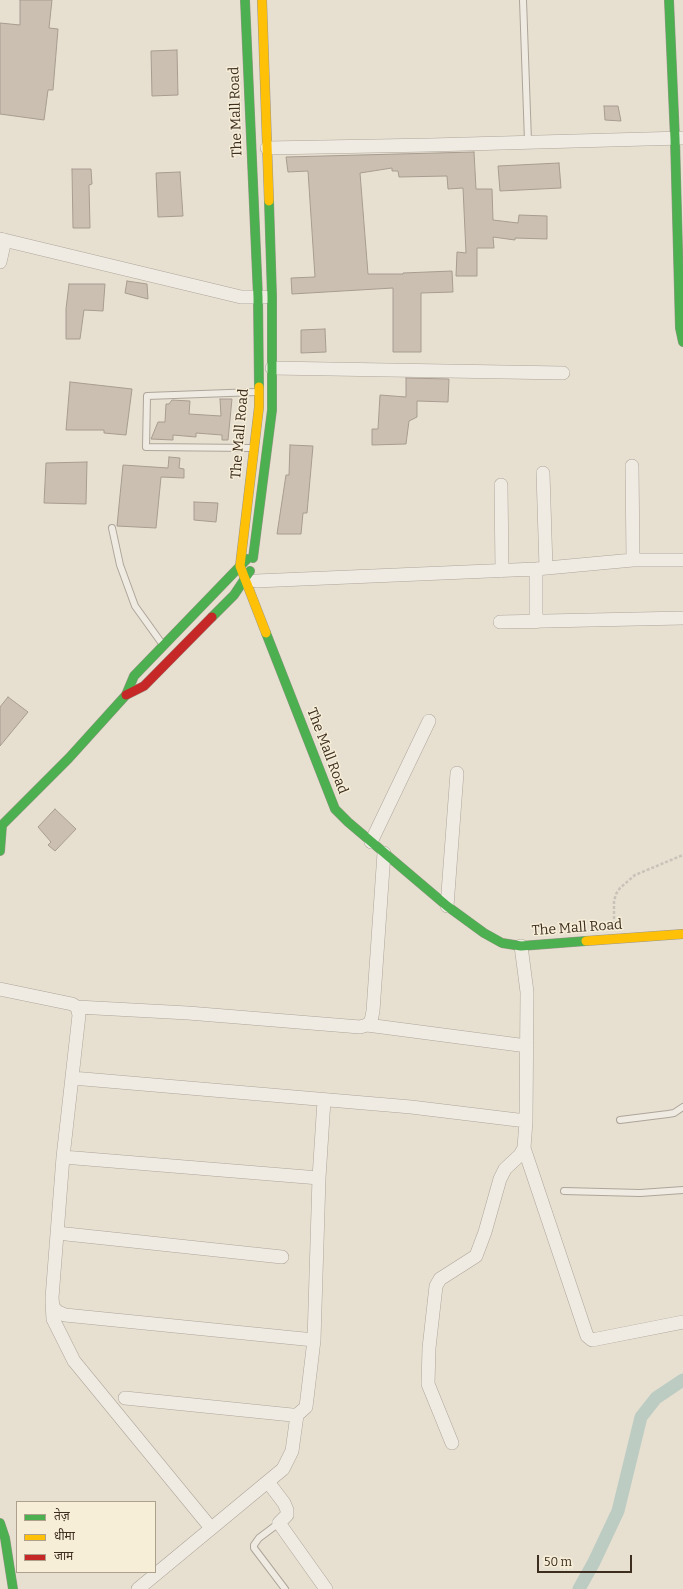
<!DOCTYPE html>
<html>
<head>
<meta charset="utf-8">
<style>
	body { margin:0 }
	#map { position:relative; width:683px; height:1589px; overflow:hidden; background:#e7e0d1; font-family:Bitter,"Noto Sans Devanagari",serif }
	canvas { display:block }
	.legend { position:absolute; left:16px; top:1501px; width:140px; height:72px; box-sizing:border-box; background:#f7eed8; border:1px solid #ada18e; margin:0; padding:5px 7px; list-style:none; font-size:12px; color:#3d2e20 }
	.legend li { display:flex; align-items:center; gap:8px; height:20px }
	.legend b { width:20px; border:1px solid #ada18e }
	.scale { position:absolute; left:537px; top:1555px; width:95px; height:18px; box-sizing:border-box; border:2px solid #3d2e20; border-top:0; padding-left:5px; font-size:12px; line-height:14px; white-space:nowrap; color:#3d2e20; -webkit-text-stroke:3px #f7eed8; paint-order:stroke }
</style>
</head>
<body>
<div id="map">
<canvas width="683" height="1589"></canvas>
<ul class="legend">
<li><b style="height:5px;background:#4caf50"></b>तेज़</li>
<li><b style="height:5px;background:#ffc107"></b>धीमा</li>
<li><b style="height:5px;background:#c62828"></b>जाम</li>
</ul>
<div class="scale">50 m</div>
</div>
<script>
const ctx = document.querySelector('canvas').getContext('2d');
ctx.lineJoin = 'round';
function shape(rows) {
  const path = new Path2D();
  for (const r of rows) {
    path.moveTo(r[0], r[1]);
    for (let i = 2; i < r.length; i += 2) path.lineTo(r[i], r[i + 1]);
  }
  return path;
}
function stroke(path, color, width, dash) {
  ctx.strokeStyle = color;
  ctx.lineWidth = width;
  ctx.lineCap = dash ? 'butt' : 'round';
  ctx.setLineDash(dash || []);
  ctx.stroke(path);
}
function fill(path, color) {
  ctx.fillStyle = color;
  ctx.fill(path, 'evenodd');
}
function label(font, color, halo, rows, align = 'center') {
  ctx.font = font + ' Bitter,serif';
  ctx.lineWidth = 3;
  ctx.setLineDash([]);
  ctx.textBaseline = 'middle';
  ctx.strokeStyle = halo;
  ctx.fillStyle = color;
  for (const [text, x, y, turn = 0] of rows) {
    ctx.save();
    ctx.translate(x, y);
    ctx.rotate((+turn || 0) * Math.PI / 180);
    ctx.textAlign = isNaN(turn) ? turn : align;
    if (halo) ctx.strokeText(text, 0, 0);
    ctx.fillText(text, 0, 0);
    ctx.restore();
  }
}
stroke(shape([
	[579,1589,594,1562,618,1511,641,1417,656,1398,683,1380]
]), '#bcccc2', 13);
const building = shape([
	[20,0,52,0,49,28,58,29,53,90,48,90,44,120,0,114,0,23,20,25,20,0],
	[177,50,178,95,152,96,151,51,177,50],
	[604,106,618,106,621,121,605,120,604,106],
	[474,152,476,189,492,189,493,220,518,223,519,215,547,216,547,239,515,238,515,240,493,237,494,248,477,248,477,276,456,276,457,252,466,253,463,188,448,189,447,176,399,177,398,171,392,171,392,168,360,173,368,274,403,274,403,273,452,271,453,292,421,293,421,352,393,352,393,288,292,294,291,278,315,277,308,171,288,172,286,157,474,152],
	[559,163,561,188,500,191,498,166,559,163],
	[72,169,91,169,92,184,89,185,90,228,73,228,72,169],
	[180,172,183,216,158,217,156,173,180,172],
	[127,281,147,284,148,299,125,293,127,281],
	[69,284,105,284,103,311,84,310,80,339,66,339,66,309,69,284],
	[325,329,326,352,301,353,301,330,325,329],
	[406,378,449,379,448,402,417,401,417,417,409,421,406,444,372,445,372,429,378,429,380,395,406,397,406,378],
	[70,382,132,389,126,435,104,433,104,430,66,430,70,382],
	[220,399,232,399,228,440,222,440,222,435,196,433,196,437,173,435,173,440,151,439,158,422,165,422,166,404,169,404,172,400,190,401,189,414,221,416,220,399],
	[290,445,313,446,307,513,303,513,301,534,277,534,286,475,289,475,290,445],
	[169,457,180,458,179,468,184,469,184,478,161,477,156,528,117,526,123,465,168,468,169,457],
	[87,462,86,504,44,503,46,463,87,462],
	[194,502,218,503,216,522,194,520,194,502],
	[8,697,28,712,0,746,0,707,8,697],
	[55,809,76,829,55,851,48,845,51,842,38,827,55,809]
]);
fill(building, '#cbbfb2');
stroke(building, '#a89c90', 1);
const lane = shape([
	[523,0,528,141],
	[252,448,146,447,147,396,256,392],
	[112,528,120,565,135,606,163,645],
	[620,1120,668,1114,674,1113,683,1107],
	[564,1191,640,1193,683,1190],
	[279,1523,259,1538,254,1545,254,1548,285,1589]
]);
const street = shape([
	[267,148,431,145,683,138],
	[0,239,241,297,265,297],
	[0,262,5,240],
	[272,368,563,373],
	[632,466,633,560],
	[543,473,546,568],
	[501,485,502,571],
	[256,581,536,569,633,560,683,560],
	[500,622,683,618],
	[536,622,536,569],
	[371,842,429,721],
	[447,906,457,773],
	[0,989,72,1004,77,1007,79,1015,63,1157,52,1298,53,1307,58,1312,65,1315,314,1340],
	[77,1007,188,1013,360,1027,367,1025,371,1021,373,1011,384,853],
	[367,1025,527,1046],
	[72,1078,411,1107,526,1121],
	[524,1148,587,1336,592,1340,683,1322],
	[63,1157,319,1178],
	[57,1233,282,1257],
	[52,1302,53,1319,74,1361,211,1528],
	[125,1398,292,1415,297,1415,306,1407,314,1340,319,1178,324,1100],
	[452,1443,428,1384,429,1348,436,1286,440,1279,476,1256,485,1232,500,1179,505,1169,520,1155,524,1148,526,1121,527,992,521,946],
	[268,1482,284,1503,287,1510,287,1515,279,1523,326,1589],
	[138,1589,283,1469,292,1451,297,1415]
]);
const fast = shape([
	[245,0,258,297,259,387],
	[669,0,675,139,680,328,683,342],
	[253,558,272,410,272,297,269,201],
	[212,617,234,595,250,571],
	[266,633,335,809,348,822,447,906,484,933,502,943,521,946,586,941],
	[0,827,69,758,126,695,134,676,247,559],
	[0,851,2,825],
	[0,1523,5,1538,13,1589]
]);
const slow = shape([
	[262,0,269,201],
	[259,387,259,407,240,566,266,633],
	[586,941,683,934]
]);
const jam = shape([
	[126,695,144,686,212,617]
]);
stroke(lane, '#ada599', 8);
stroke(street, '#ada599', 14);
stroke(fast, '#9c958a', 10);
stroke(slow, '#9c958a', 10);
stroke(jam, '#9c958a', 10);
stroke(shape([
	[614,924,614,901,616,894,620,888,635,875,683,855]
]), '#c8c2b9', 2.5, [3, 2]);
stroke(lane, '#efebe3', 6);
stroke(street, '#efebe3', 13);
stroke(fast, '#4caf50', 9);
stroke(slow, '#ffc107', 9);
stroke(jam, '#c62828', 9);
label('14px', '#3d2e20', '#f7eed8', [
	["The Mall Road",236,112,-92],
	["The Mall Road",240,434,-85],
	["The Mall Road",327,751,69],
	["The Mall Road",577,928,-4]
]);
</script>
</body>
</html>
